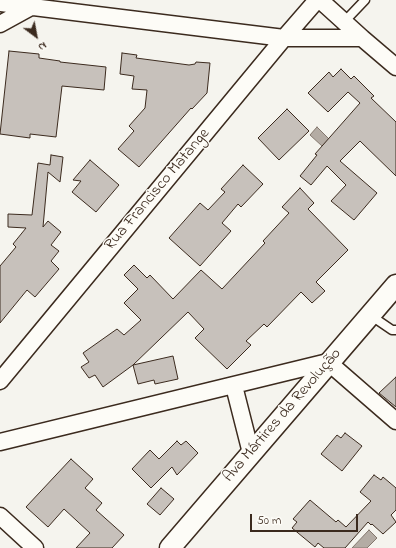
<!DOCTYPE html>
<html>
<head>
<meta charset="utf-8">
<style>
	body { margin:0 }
	#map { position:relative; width:396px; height:548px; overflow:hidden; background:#f5f4ee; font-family:"Indie Flower",sans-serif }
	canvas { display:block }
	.north { position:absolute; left:16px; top:16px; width:40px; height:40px; -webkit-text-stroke:3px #fdfcf7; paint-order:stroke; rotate:148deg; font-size:11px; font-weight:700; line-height:16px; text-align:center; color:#3b2a1e }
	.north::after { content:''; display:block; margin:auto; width:14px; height:18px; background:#3b2a1e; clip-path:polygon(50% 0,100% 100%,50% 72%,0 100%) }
	.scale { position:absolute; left:250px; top:514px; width:108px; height:18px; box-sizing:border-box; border:2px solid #3b2a1e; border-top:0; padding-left:5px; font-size:12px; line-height:14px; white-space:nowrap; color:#3b2a1e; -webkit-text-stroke:3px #fdfcf7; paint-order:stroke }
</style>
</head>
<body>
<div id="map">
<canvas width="396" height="548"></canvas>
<div class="north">N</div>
<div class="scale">50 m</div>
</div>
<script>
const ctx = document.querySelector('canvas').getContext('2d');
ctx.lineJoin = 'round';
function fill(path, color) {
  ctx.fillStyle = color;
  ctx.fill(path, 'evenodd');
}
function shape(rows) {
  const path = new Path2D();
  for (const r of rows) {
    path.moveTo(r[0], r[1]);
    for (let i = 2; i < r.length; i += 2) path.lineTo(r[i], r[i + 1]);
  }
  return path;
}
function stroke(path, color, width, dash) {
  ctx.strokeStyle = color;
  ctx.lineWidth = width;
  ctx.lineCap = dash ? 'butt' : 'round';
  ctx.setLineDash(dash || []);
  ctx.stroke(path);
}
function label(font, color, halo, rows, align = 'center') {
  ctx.font = font + ' "Indie Flower",sans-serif';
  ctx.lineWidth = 3;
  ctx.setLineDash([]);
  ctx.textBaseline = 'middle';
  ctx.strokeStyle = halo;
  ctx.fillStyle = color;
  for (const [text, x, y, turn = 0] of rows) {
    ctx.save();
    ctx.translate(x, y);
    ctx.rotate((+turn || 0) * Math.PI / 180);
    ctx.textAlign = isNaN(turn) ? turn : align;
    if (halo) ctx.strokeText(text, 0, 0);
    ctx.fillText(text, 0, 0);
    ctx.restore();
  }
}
const water = shape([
	[317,127,329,139,322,146,310,135,317,127],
	[369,530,377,538,367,548,352,548,369,530]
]);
fill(water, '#b4aca4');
stroke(water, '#84786e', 1);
const building = shape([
	[9,51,39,54,39,58,60,61,60,62,106,67,104,90,62,86,56,137,30,134,30,138,0,134,9,51],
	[122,53,137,55,136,58,189,65,195,64,196,62,210,63,207,93,192,109,191,108,139,167,118,149,134,131,129,126,145,108,147,90,132,89,134,76,120,74,122,53],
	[341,69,351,79,354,76,374,96,371,98,396,122,396,176,360,141,340,161,377,193,354,220,331,201,346,185,327,166,311,185,300,176,317,155,315,154,360,103,348,92,328,112,308,93,329,72,333,77,341,69],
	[287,109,309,131,279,160,258,138,287,109],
	[51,155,63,157,60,182,48,172,43,227,48,221,61,232,51,245,59,251,51,261,59,269,35,297,27,290,0,323,0,266,16,247,13,244,26,228,8,227,8,214,32,215,38,163,50,165,51,155],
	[90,160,119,185,96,212,72,192,81,181,73,180,90,160],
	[243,165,263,184,241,207,238,204,222,223,231,231,200,266,169,238,200,203,208,210,225,192,221,189,243,165],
	[300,188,314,203,308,209,348,250,316,282,325,291,312,303,301,292,267,327,264,324,246,341,251,345,227,369,195,338,204,329,188,312,133,365,173,356,178,379,155,384,154,380,138,384,133,365,103,387,95,375,89,378,81,367,89,362,83,353,117,329,124,335,141,320,124,303,138,289,124,275,134,265,147,278,150,275,173,299,201,270,222,289,265,243,263,241,289,213,282,207,300,188],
	[396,377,396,407,379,393,396,377],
	[345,433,362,446,342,471,321,454,337,435,341,438,345,433],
	[177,441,181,445,186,441,198,453,177,475,172,467,151,488,132,469,150,450,159,459,177,441],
	[71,459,93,479,85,488,102,503,96,510,124,535,112,548,76,548,90,533,64,509,48,527,26,507,71,459],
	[374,475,381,480,383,477,396,488,396,510,391,515,396,522,383,534,372,524,371,525,368,522,345,548,324,548,318,543,315,547,292,528,297,522,293,519,310,500,336,522,338,520,346,527,371,501,360,492,374,475],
	[161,488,174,499,160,515,147,504,161,488]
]);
fill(building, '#c7c1bb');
stroke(building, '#3b2a1e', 1);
const service = shape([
	[344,22,365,0],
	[370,315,392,330,396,330]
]);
const minor = shape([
	[320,0,362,38],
	[0,3,284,38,362,38,396,67],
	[0,24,31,7],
	[0,381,284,38,317,0],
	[234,386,251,453],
	[0,442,328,362,396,421],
	[0,516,35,548]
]);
const tertiary = shape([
	[170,548,396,285]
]);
stroke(service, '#3b2a1e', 11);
stroke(minor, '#3b2a1e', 19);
stroke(tertiary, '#3b2a1e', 23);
stroke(service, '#fdfcf7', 8);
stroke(minor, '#fdfcf7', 16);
stroke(tertiary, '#fdfcf7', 20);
label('16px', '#3b2a1e', '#fdfcf7', [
	["Rua Francisco Matange",158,190,-50],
	["Ava Mártires da Revolução",283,416,-49]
]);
</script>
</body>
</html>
